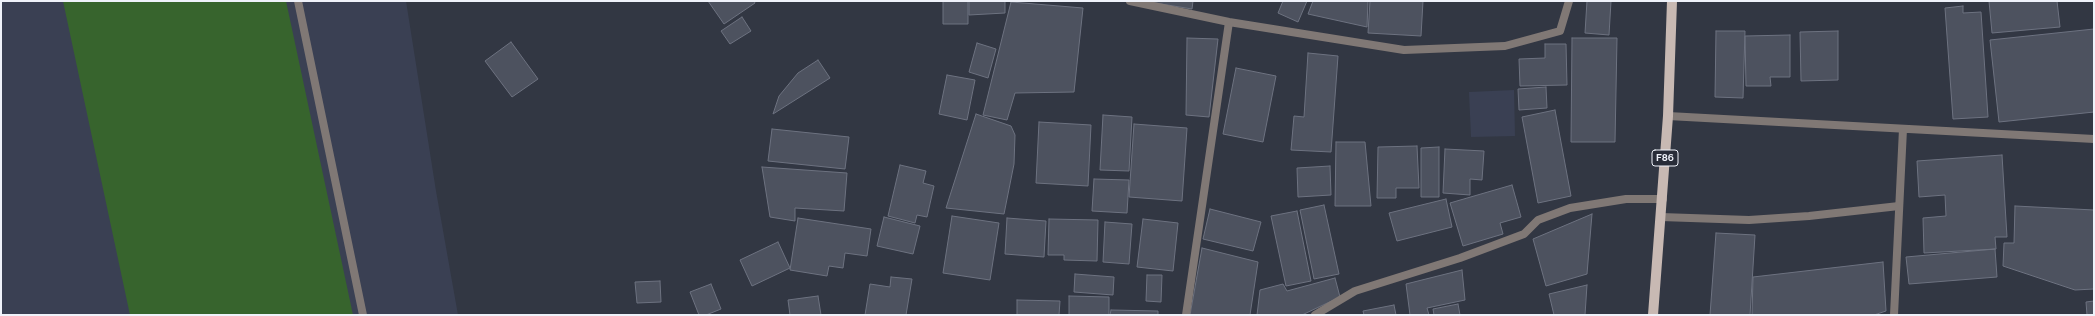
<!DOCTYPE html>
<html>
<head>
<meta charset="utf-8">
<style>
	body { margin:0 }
	#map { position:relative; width:2095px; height:316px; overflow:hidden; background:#323743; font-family:Raleway,sans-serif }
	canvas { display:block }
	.frame { position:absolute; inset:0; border:2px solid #eff2fa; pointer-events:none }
</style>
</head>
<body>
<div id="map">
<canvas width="2095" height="316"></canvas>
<div class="frame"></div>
</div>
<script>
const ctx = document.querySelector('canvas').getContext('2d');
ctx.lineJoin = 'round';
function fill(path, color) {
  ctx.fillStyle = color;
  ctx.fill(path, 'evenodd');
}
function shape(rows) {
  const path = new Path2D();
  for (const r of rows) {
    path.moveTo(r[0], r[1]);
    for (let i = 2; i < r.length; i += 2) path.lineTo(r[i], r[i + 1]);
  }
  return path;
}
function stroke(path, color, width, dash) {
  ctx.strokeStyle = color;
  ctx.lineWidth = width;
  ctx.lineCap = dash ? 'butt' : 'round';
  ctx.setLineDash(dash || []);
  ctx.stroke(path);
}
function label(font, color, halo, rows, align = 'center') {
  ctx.font = font + ' Raleway,sans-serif';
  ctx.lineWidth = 3;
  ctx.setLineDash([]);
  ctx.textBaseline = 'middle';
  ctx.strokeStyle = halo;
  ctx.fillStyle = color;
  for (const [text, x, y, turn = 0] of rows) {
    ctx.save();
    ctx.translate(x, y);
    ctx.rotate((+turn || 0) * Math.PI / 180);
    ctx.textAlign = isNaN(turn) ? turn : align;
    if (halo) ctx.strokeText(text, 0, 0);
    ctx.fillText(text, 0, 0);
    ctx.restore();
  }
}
fill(shape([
	[1,1,406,1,436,191,458,315,1,315],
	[1514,90,1515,136,1471,137,1469,92]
]), '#3a4053');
fill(shape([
	[63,1,286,1,353,315,130,315]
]), '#37642d');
const building = shape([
	[708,1,754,1,755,3,724,24,708,1],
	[943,1,968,1,968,24,943,24,943,1],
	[969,1,1005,1,1005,13,969,15,969,1],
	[1143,1,1193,1,1192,9,1143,1],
	[1283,1,1307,1,1298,22,1278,13,1283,1],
	[1313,1,1368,1,1367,27,1308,14,1313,1],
	[1370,1,1423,1,1421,36,1368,33,1370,1],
	[1587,1,1611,1,1609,35,1585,33,1587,1],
	[1989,1,2057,1,2060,27,1992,33,1989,1],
	[1011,2,1083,8,1074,92,1015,93,1007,120,983,115,1011,2],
	[1963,6,1963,13,1981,12,1988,117,1953,119,1945,8,1963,6],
	[742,17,751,31,730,44,721,31,742,17],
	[2094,29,2094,112,1999,122,1990,40,2094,29],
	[1716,31,1745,31,1743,98,1715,97,1716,31],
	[1838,31,1838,80,1801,81,1800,32,1838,31],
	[1790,35,1790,77,1770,77,1771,86,1746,86,1745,36,1790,35],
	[1187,38,1218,39,1209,117,1186,115,1187,38],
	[1572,38,1617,38,1615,142,1571,142,1572,38],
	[511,42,538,79,512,97,485,61,511,42],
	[977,43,996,49,988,78,969,72,977,43],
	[1545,44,1566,44,1567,85,1520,86,1519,59,1545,58,1545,44],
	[1308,53,1338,56,1331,152,1291,150,1294,116,1304,117,1308,53],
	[818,60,830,78,773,114,779,96,798,73,818,60],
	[1236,68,1276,76,1263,142,1223,134,1236,68],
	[947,75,975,80,967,120,939,114,947,75],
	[1546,87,1547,108,1519,110,1518,89,1546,87],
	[1555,110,1571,196,1538,203,1522,117,1555,110],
	[976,114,1011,126,1015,135,1014,164,1004,214,946,208,976,114],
	[1103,115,1132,117,1129,171,1100,170,1103,115],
	[1039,122,1091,125,1088,186,1036,183,1039,122],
	[1134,124,1187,128,1182,201,1129,197,1134,124],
	[772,129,849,137,845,169,768,161,772,129],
	[1336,142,1365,142,1371,206,1335,206,1336,142],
	[1417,146,1419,188,1396,188,1396,198,1377,198,1378,147,1417,146],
	[1439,147,1439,197,1421,197,1421,148,1439,147],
	[1445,149,1484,151,1482,180,1470,179,1470,195,1443,193,1445,149],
	[2002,155,2007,237,1995,237,1996,249,1924,253,1923,218,1946,216,1945,195,1919,197,1917,161,2002,155],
	[900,165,926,171,923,183,934,186,927,217,917,215,915,223,888,216,900,165],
	[1330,166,1331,195,1298,197,1297,168,1330,166],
	[762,167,847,173,844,211,795,208,795,221,770,217,762,167],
	[1094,179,1129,180,1127,213,1092,211,1094,179],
	[1512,185,1521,217,1500,223,1503,234,1463,246,1450,203,1512,185],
	[1446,199,1452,227,1397,241,1389,213,1446,199],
	[1324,205,1339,274,1314,279,1300,210,1324,205],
	[2015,206,2094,210,2094,289,2075,290,2003,266,2004,243,2014,243,2015,206],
	[1210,209,1261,222,1253,251,1203,239,1210,209],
	[1297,211,1311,281,1286,286,1271,216,1297,211],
	[1592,214,1587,274,1546,286,1533,239,1592,214],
	[952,216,999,223,990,280,943,273,952,216],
	[884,217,920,226,913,254,877,246,884,217],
	[798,218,871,229,867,256,845,253,843,268,829,266,827,276,790,270,798,218],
	[1007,218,1046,221,1044,257,1005,254,1007,218],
	[1049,219,1098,220,1097,261,1064,260,1064,255,1048,255,1049,219],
	[1143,219,1178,223,1173,271,1137,267,1143,219],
	[1105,222,1132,224,1129,264,1103,262,1105,222],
	[1716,233,1755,235,1750,315,1710,315,1716,233],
	[778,242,790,268,752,286,740,260,778,242],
	[1202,248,1258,262,1250,315,1190,315,1202,248],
	[1995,249,1997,277,1909,284,1906,257,1995,249],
	[1883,262,1886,311,1874,315,1752,315,1753,277,1883,262],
	[1462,270,1465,300,1427,308,1429,315,1410,315,1406,284,1462,270],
	[1075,274,1114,277,1113,295,1074,292,1075,274],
	[1147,275,1162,275,1161,302,1146,301,1147,275],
	[891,277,912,279,906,315,865,315,870,284,890,287,891,277],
	[1335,278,1340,297,1302,315,1257,315,1260,290,1283,284,1287,291,1335,278],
	[660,281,661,302,637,303,635,282,660,281],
	[711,284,721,309,706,315,699,315,690,292,711,284],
	[1587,285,1585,315,1554,315,1549,294,1587,285],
	[818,296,821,315,790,315,788,300,818,296],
	[1069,296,1109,297,1109,315,1069,315,1069,296],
	[1017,300,1060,301,1059,315,1017,315,1017,300],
	[2094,301,2094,315,2087,315,2086,302,2094,301],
	[1458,304,1460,315,1434,315,1433,309,1458,304],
	[1394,305,1396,315,1364,315,1363,311,1394,305],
	[1111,310,1158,311,1158,315,1110,315,1111,310]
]);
fill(building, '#4d525f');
stroke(building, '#6d7280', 1);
stroke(shape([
	[298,1,363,315],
	[1661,217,1749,220,1809,216,1899,206]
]), '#807875', 8);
stroke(shape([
	[1130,1,1229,22,1404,50,1505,46,1560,31,1569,1],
	[1668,116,2094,139],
	[1186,315,1229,22],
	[1315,315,1355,291,1460,258,1524,234,1538,220,1570,208,1626,199,1663,199],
	[1894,315,1903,129]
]), '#807875', 8);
stroke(shape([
	[1653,315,1668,116,1672,1]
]), '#c8b9b3', 10);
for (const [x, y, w] of [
	[1665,158,26]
]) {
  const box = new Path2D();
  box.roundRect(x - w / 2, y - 8, w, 16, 3);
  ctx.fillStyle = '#282c38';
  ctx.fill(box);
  stroke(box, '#eff2fa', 1);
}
label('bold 10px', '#eff2fa', null, [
	["F86",1665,158]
]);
</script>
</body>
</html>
